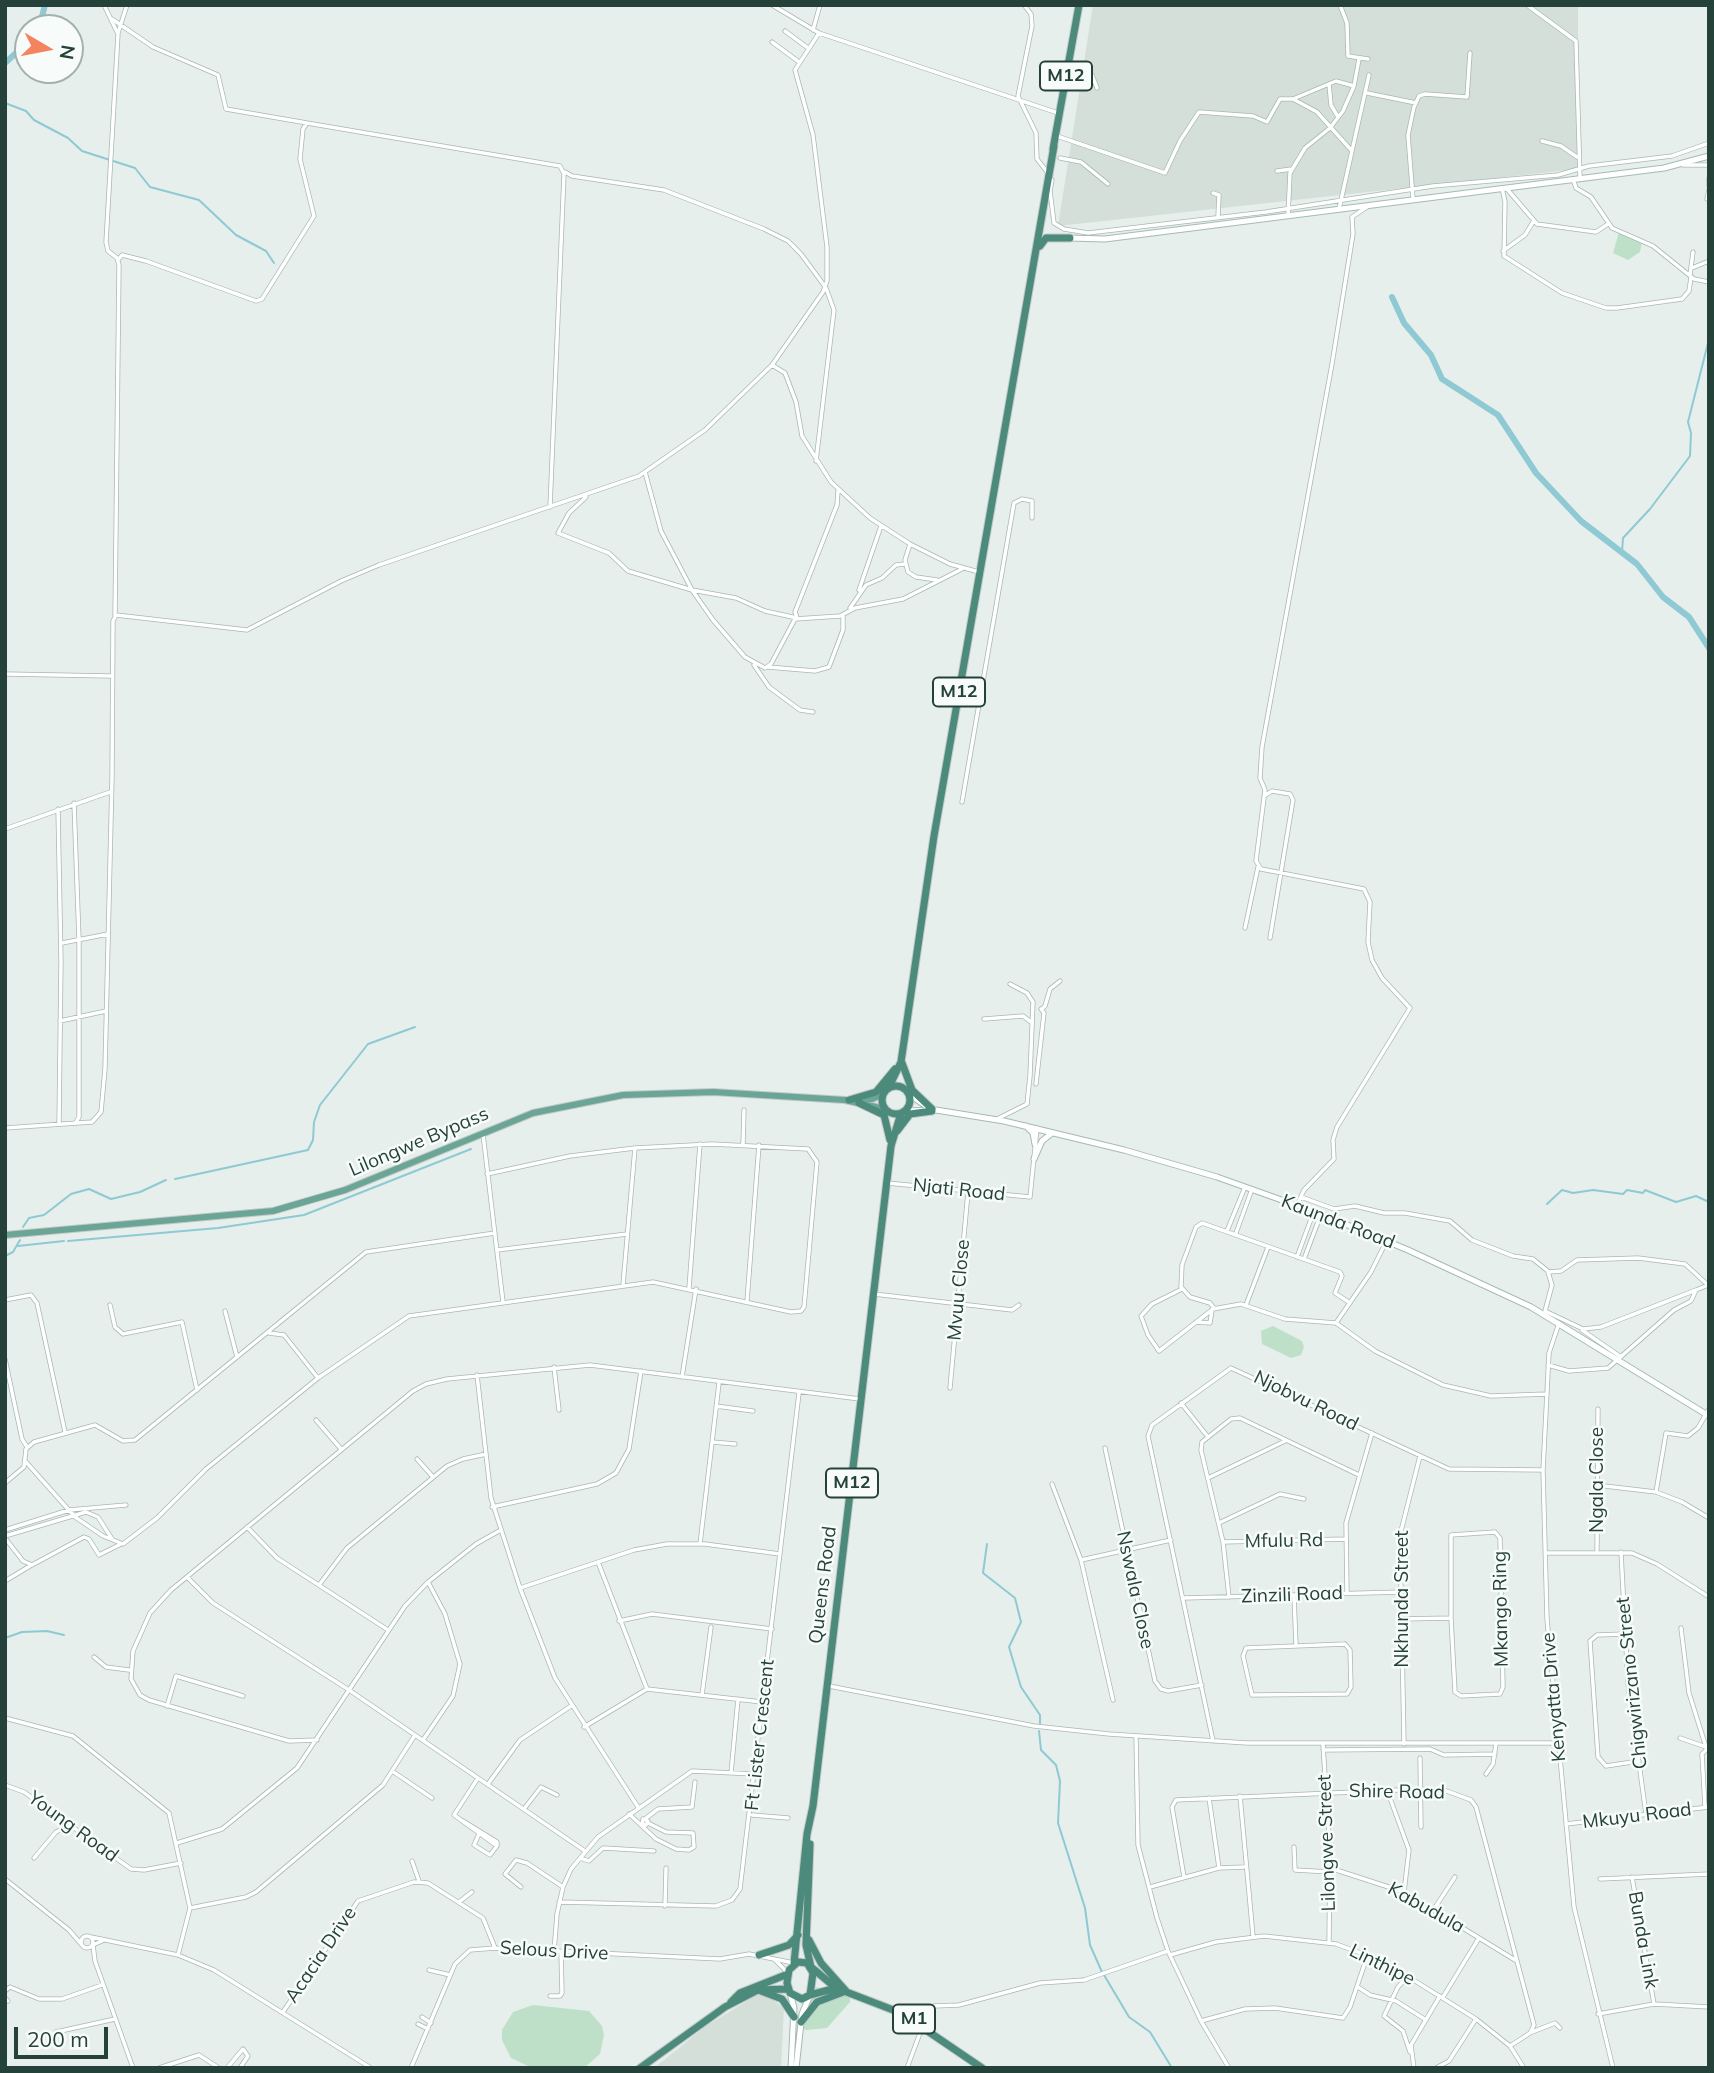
<!DOCTYPE html>
<html>
<head>
<meta charset="utf-8">
<style>
	body { margin:0 }
	#map { position:relative; width:1714px; height:2073px; overflow:hidden; background:#e6efeb; font-family:Mulish,sans-serif }
	canvas { display:block }
	.frame { position:absolute; inset:0; border:7px solid #24423a; pointer-events:none }
	.north { position:absolute; left:14px; top:14px; width:70px; height:70px; box-sizing:border-box; background:#f7fbf9; border:2px solid #a3b1ad; border-radius:50%; rotate:100deg; font-size:19px; font-weight:700; line-height:28px; text-align:center; color:#24423a }
	.north::after { content:''; display:block; margin:auto; width:24px; height:32px; background:#f4845f; clip-path:polygon(50% 0,100% 100%,50% 72%,0 100%) }
	.scale { position:absolute; left:14px; top:2027px; width:94px; height:32px; box-sizing:border-box; border:4px solid #24423a; border-top:0; padding-left:9px; font-size:21px; line-height:24px; white-space:nowrap; color:#24423a; -webkit-text-stroke:5px #f7fbf9; paint-order:stroke }
</style>
</head>
<body>
<div id="map">
<canvas width="1714" height="2073"></canvas>
<div class="frame"></div>
<div class="north">N</div>
<div class="scale">200 m</div>
</div>
<script>
const ctx = document.querySelector('canvas').getContext('2d');
ctx.lineJoin = 'round';
function fill(path, color) {
  ctx.fillStyle = color;
  ctx.fill(path, 'evenodd');
}
function shape(rows) {
  const path = new Path2D();
  for (const r of rows) {
    if (r.length === 3) {
      path.moveTo(r[0] + r[2], r[1]);
      path.arc(r[0], r[1], r[2], 0, 2 * Math.PI);
      continue;
    }
    path.moveTo(r[0], r[1]);
    for (let i = 2; i < r.length; i += 2) path.lineTo(r[i], r[i + 1]);
  }
  return path;
}
function stroke(path, color, width, dash) {
  ctx.strokeStyle = color;
  ctx.lineWidth = width;
  ctx.lineCap = dash ? 'butt' : 'round';
  ctx.setLineDash(dash || []);
  ctx.stroke(path);
}
function label(font, color, halo, rows, align = 'center') {
  ctx.font = font + ' Mulish,sans-serif';
  ctx.lineWidth = 5;
  ctx.setLineDash([]);
  ctx.textBaseline = 'middle';
  ctx.strokeStyle = halo;
  ctx.fillStyle = color;
  for (const [text, x, y, turn = 0] of rows) {
    ctx.save();
    ctx.translate(x, y);
    ctx.rotate((+turn || 0) * Math.PI / 180);
    ctx.textAlign = isNaN(turn) ? turn : align;
    if (halo) ctx.strokeText(text, 0, 0);
    ctx.fillText(text, 0, 0);
    ctx.restore();
  }
}
fill(shape([
	[1093,5,1578,5,1578,169,1058,226],
	[762,1992,784,2008,781,2068,654,2068,706,2026]
]), '#d4dfda');
fill(shape([
	[1619,232,1642,242,1640,252,1628,260,1613,253],
	[1273,1326,1302,1341,1304,1347,1301,1355,1291,1358,1262,1344,1261,1331],
	[817,1987,850,1996,850,2002,827,2028,806,2030,800,2027,803,1998],
	[533,2005,589,2011,602,2026,604,2035,600,2054,584,2068,530,2067,511,2058,502,2040,502,2030,513,2012]
]), '#bfe0c8');
stroke(shape([
	[5,103,26,111,34,120,68,138,82,151,135,168,150,187,199,200,236,235,266,251,274,263],
	[1622,552,1623,538,1650,509,1690,456,1691,433,1688,422,1709,339],
	[175,1179,308,1150,313,1140,314,1122,320,1105,368,1044,415,1027],
	[1547,1204,1562,1190,1573,1193,1593,1190,1623,1194,1627,1190,1643,1193,1645,1190,1676,1202,1696,1196,1709,1202],
	[23,1227,29,1218,44,1215,71,1194,89,1189,111,1199,140,1192,166,1180],
	[68,1241,218,1228,304,1215,471,1149],
	[18,1246,64,1241],
	[5,1256,13,1252,20,1240],
	[987,1544,983,1573,1015,1598,1021,1622,1009,1647,1021,1687,1040,1715,1040,1724],
	[5,1638,22,1632,47,1631,64,1635],
	[1039,1731,1041,1750,1056,1765,1060,1781,1058,1823,1085,1908,1090,1945,1102,1972],
	[1104,1975,1129,2017,1150,2032,1172,2068]
]), '#8ec9d4', 2);
stroke(shape([
	[39,28,45,5],
	[5,63,28,42],
	[1392,297,1404,323,1431,355,1442,379,1498,415,1536,473,1581,521,1637,564,1663,597,1689,617,1709,648]
]), '#8ec9d4', 6);
const minor = shape([
	[104,5,118,34,106,242,108,251,117,258,119,265,115,616],
	[772,5,819,33,1058,113],
	[1024,5,1031,14,1032,26,1018,96,1036,133,1037,159,1048,173],
	[1340,5,1347,23,1348,56,1368,59],
	[1527,5,1576,41,1580,178],
	[112,19,153,47,218,75,226,109,307,123],
	[813,30,820,5],
	[785,31,808,48],
	[118,33,127,5],
	[772,42,799,62],
	[1069,71,1092,75,1097,88],
	[1329,84,1331,105,1338,117],
	[1367,93,1416,103],
	[1293,99,1336,81,1354,86],
	[1057,136,1165,173,1180,141,1199,112,1253,116,1267,122,1280,99,1293,99,1317,112,1352,151],
	[1542,141,1561,146,1577,157],
	[1060,158,1081,162,1108,184],
	[1683,165,1709,165],
	[1277,171,1292,169],
	[565,172,572,176,664,190,764,229,788,241,801,254,826,288,834,310,816,461],
	[1709,178,1709,186],
	[1573,179,1576,188,1591,197,1612,228,1653,246,1694,279,1709,282],
	[1052,180,1050,191,1054,223,1064,229,1088,233,1266,212,1433,186,1558,175,1589,166,1672,156,1709,143],
	[1502,188,1505,202,1504,256,1562,293,1606,308,1617,308,1682,299,1689,291,1691,277],
	[1507,189,1537,224,1596,232,1608,224],
	[1213,193,1219,195,1218,216],
	[1413,199,1408,135,1414,107,1419,96,1425,94,1467,97,1470,53],
	[1707,199,1709,190],
	[1339,209,1369,75],
	[1288,216,1290,173,1305,148,1330,128,1343,111,1354,86,1359,59],
	[1503,251,1525,235,1533,222],
	[118,260,122,255,146,261,256,301,262,299,314,216,300,159,303,129,307,123,560,166,564,174,550,507],
	[1692,268,1709,261],
	[1690,275,1693,252],
	[772,365,823,292,827,281,827,247,813,135,795,70,819,33],
	[645,472,661,531,692,590,736,598,765,611,797,618,795,612,837,505,838,491],
	[586,497,569,513,558,533,609,553,628,571,692,590,713,620,745,657,765,668,771,664,795,619,840,616,855,608,903,599,962,569],
	[910,544,905,560,908,572,916,577,937,580],
	[859,590,881,526],
	[850,608,866,585,882,578,896,565,905,564],
	[754,665,769,687,800,710,813,712],
	[768,667,815,671,829,667,843,630,843,615],
	[5,674,111,676],
	[1264,796,1272,791,1290,794,1293,800,1270,938],
	[962,802,1014,503,1022,499,1032,501,1032,518],
	[74,803,79,940,79,1117,76,1122],
	[58,809,61,961,59,1124],
	[5,829,110,792],
	[1245,928,1258,867],
	[62,943,108,934],
	[1042,1009,1045,1006,1050,989,1060,981],
	[984,1019,1023,1016,1031,1022],
	[60,1021,106,1011],
	[1036,1084,1044,1013,1041,1009],
	[995,1120,1027,1104,1030,1076,1033,1002,1027,993,1010,984],
	[5,1128,92,1122,101,1112,105,1069,112,778,113,621,116,615,247,630,341,581,379,565,639,476,705,430,772,365,785,373,796,402,802,436,831,482,870,518,910,544,950,564,979,572],
	[483,1134,503,1302],
	[743,1144,744,1110],
	[887,1183,1030,1197,1037,1128],
	[1301,1197,1334,1209,1355,1206,1384,1213,1405,1213,1450,1221,1472,1240,1513,1256,1533,1259,1549,1272,1561,1271,1577,1260,1638,1258,1685,1264,1709,1286],
	[1297,1205,1304,1190,1334,1159,1333,1140,1337,1127,1410,1008,1382,978,1372,960,1368,942,1370,902,1364,889,1261,869,1256,861,1265,790,1260,778,1262,747,1332,364,1353,234,1352,217,1367,207],
	[1227,1231,1245,1187],
	[1236,1233,1252,1189],
	[497,1250,627,1234],
	[1297,1257,1314,1211],
	[1304,1259,1321,1214],
	[1548,1272,1552,1285,1545,1311,1583,1329,1601,1327,1696,1290],
	[623,1285,635,1148],
	[689,1288,700,1144],
	[1182,1289,1152,1304,1141,1316,1148,1335,1159,1351,1213,1309,1241,1304,1285,1319,1336,1323,1375,1351,1443,1385,1491,1396,1547,1394],
	[874,1294,1012,1310,1019,1305],
	[5,1300,31,1295,37,1303,65,1432],
	[747,1301,759,1145],
	[110,1305,115,1327,123,1334,182,1322,197,1390],
	[1246,1305,1268,1247],
	[1214,1308,1210,1303,1190,1297,1181,1287,1182,1265,1196,1227,1202,1223,1340,1272,1342,1276,1335,1293,1350,1303],
	[225,1311,237,1357],
	[1196,1322,1210,1323,1212,1310],
	[1336,1323,1371,1272,1386,1242],
	[1559,1323,1549,1353,1543,1470,1547,1619,1574,1907,1613,2068],
	[1582,1330,1621,1357],
	[269,1333,284,1335,318,1378],
	[5,1359,22,1439,27,1447],
	[1548,1365,1569,1371,1608,1368,1674,1310,1691,1301,1696,1290,1706,1286],
	[554,1367,559,1410],
	[477,1375,491,1498,520,1588,555,1678,638,1807],
	[682,1377,696,1289],
	[950,1388,968,1192],
	[1181,1403,1208,1437],
	[716,1406,753,1411],
	[316,1420,341,1449],
	[712,1442,735,1444],
	[1105,1448,1155,1681,1161,1689,1168,1691,1202,1685],
	[417,1459,433,1477],
	[26,1462,75,1517,103,1536,123,1544,157,1518,206,1469,318,1378,409,1316,653,1282,791,1312,801,1311,804,1307,817,1162,808,1149,712,1144,635,1148,570,1156,487,1174],
	[1208,1478,1285,1441],
	[5,1483,24,1467,26,1449,34,1442,95,1425,123,1441,135,1440,366,1252,495,1233],
	[1052,1484,1081,1560],
	[1596,1485,1656,1492,1682,1502,1709,1518],
	[1656,1492,1666,1433,1688,1436,1698,1428,1709,1409],
	[492,1507,597,1484,616,1473,629,1449,641,1371],
	[1219,1523,1280,1494,1304,1499],
	[247,1527,277,1558,388,1630],
	[5,1530,69,1510,126,1505],
	[5,1536,86,1512,98,1517,112,1539],
	[5,1538,23,1561,32,1565,84,1537,89,1539,99,1555,121,1544],
	[1223,1542,1345,1539],
	[700,1544,719,1383],
	[1597,1550,1598,1409],
	[1621,1552,1628,1684,1646,1814],
	[1546,1553,1632,1553,1657,1564,1709,1597],
	[598,1562,647,1689],
	[187,1577,213,1603,349,1690,585,1851],
	[5,1581,30,1566],
	[319,1585,347,1548,447,1466,463,1459,486,1454],
	[520,1588,634,1550,667,1544,705,1544,780,1554],
	[1347,1593,1346,1523,1372,1433],
	[1294,1596,1296,1645],
	[1229,1597,1223,1542,1201,1450,1202,1442,1231,1419,1240,1418,1359,1475],
	[1184,1598,1401,1592],
	[1401,1619,1451,1618,1455,1692,1461,1696,1500,1694,1503,1687,1500,1538,1495,1532,1451,1535,1451,1618],
	[619,1621,652,1614,772,1629],
	[1681,1628,1689,1693,1706,1747],
	[1625,1634,1597,1635,1590,1641,1598,1757,1606,1766,1639,1761],
	[1345,1644,1350,1650,1351,1687,1347,1694,1252,1695,1243,1656,1246,1648,1345,1644],
	[94,1657,106,1667,129,1670],
	[829,1686,1034,1726,1109,1734,1247,1743,1558,1743],
	[702,1695,711,1627],
	[1113,1700,1081,1560,1171,1540],
	[167,1706,176,1676,243,1696],
	[5,1718,73,1736,169,1813,190,1908,178,1955],
	[584,1727,647,1689,762,1702],
	[1136,1736,1138,1845,1157,1918,1168,1951,1201,2021,1229,2068],
	[1680,1738,1706,1747],
	[317,1740,289,1741,149,1700,140,1695,131,1679,133,1651,150,1613,171,1590,413,1391,426,1384,447,1379,590,1365,860,1399],
	[423,1740,453,1696,460,1664,445,1614,428,1582],
	[1213,1741,1148,1436,1152,1425,1231,1368,1449,1469,1543,1470],
	[1404,1744,1400,1535,1420,1456],
	[1323,1745,1330,1852,1329,1942],
	[1323,1750,1430,1749,1444,1755,1495,1754],
	[1420,1758,1421,1827],
	[392,1771,432,1798],
	[731,1773,738,1699],
	[1486,1774,1493,1764,1496,1744],
	[478,1778,454,1815,497,1846],
	[488,1784,520,1740,571,1706],
	[5,1785,24,1792,131,1869,144,1870,181,1863],
	[1387,1790,1409,1850,1404,1892],
	[1240,1796,1253,1936],
	[1209,1798,1219,1868],
	[1705,1807,1702,1754,1709,1747],
	[524,1809,541,1787,557,1795],
	[629,1814,656,1839,676,1849,689,1850,694,1847,693,1833,666,1832,648,1823],
	[752,1815,788,1818],
	[643,1819,648,1821,646,1825,642,1824,643,1819],
	[645,1819,658,1809,692,1807,695,1782],
	[463,1821,497,1842,497,1846],
	[1566,1824,1709,1807],
	[479,1834,474,1845,490,1855,497,1846],
	[177,1843,222,1829,297,1768,405,1606,428,1582,476,1544,499,1531],
	[1294,1847,1295,1870,1330,1872],
	[34,1858,56,1832,70,1825],
	[580,1858,589,1861,603,1848,654,1851],
	[412,1861,419,1881],
	[1330,1868,1404,1892,1515,1960],
	[1184,1877,1172,1807,1176,1800,1421,1789,1444,1790,1471,1800,1476,1807,1534,2025,1530,2033,1510,2046],
	[1632,1877,1654,2004],
	[5,1879,69,1930,82,1945],
	[1600,1879,1709,1874],
	[521,1887,505,1874,516,1860,527,1863,563,1887],
	[1150,1887,1219,1868,1244,1867],
	[459,1902,472,1892],
	[559,1902,716,1906,732,1900,740,1889,799,1393],
	[665,1906,666,1868],
	[190,1908,246,1897,256,1892,383,1785,415,1735],
	[1434,1909,1455,1877],
	[87,1942,6],
	[91,1937,178,1955,214,1970,371,2068],
	[102,1941,93,1945,95,1961,133,2068],
	[554,1952,557,1914,563,1887,571,1869,598,1837,692,1771,754,1774],
	[1170,1955,1216,1942,1264,1936,1336,1944,1383,1961,1476,2019,1510,2046,1524,2068],
	[774,1959,788,1973],
	[429,1970,450,1975],
	[1408,1976,1398,1987,1384,2016,1403,2031,1410,2052],
	[1358,1987,1370,1995,1396,2001,1426,2020],
	[5,1991,10,1987,39,1999,62,1999,102,1985],
	[550,1996,560,1996,562,1993,561,1953],
	[1443,1997,1479,1938],
	[5,1998,8,2001],
	[283,2012,358,1901,414,1882,428,1883,483,1918,495,1948],
	[1598,2014,1654,2004,1709,2007],
	[422,2017,431,2023],
	[1201,2021,1245,2009,1275,2008,1343,2018,1350,2007,1368,1954],
	[418,2024,428,2029],
	[56,2032,115,2019],
	[1532,2032,1555,2023,1560,2028],
	[159,2068,199,2055,219,2068],
	[227,2068,243,2049,248,2056,240,2068],
	[411,2068,455,1964,470,1950,495,1948,720,1959,749,1954,794,1963],
	[907,2068,923,2025,934,2006,959,2005,1040,1983,1084,1980,1168,1951],
	[1414,2068,1411,2045,1440,1996],
	[1436,2068,1449,2061,1476,2019]
]);
const secondary = shape([
	[1068,238,1105,239,1231,223,1664,168,1709,156],
	[910,1095,929,1108],
	[905,1111,936,1110,1004,1121,1124,1150,1217,1177,1321,1214,1408,1250,1531,1307,1709,1416],
	[1026,1126,1033,1133,1035,1144],
	[1034,1159,1042,1141,1052,1133],
	[790,1993,794,2008,791,2068],
	[796,2068,802,2014,810,1995]
]);
const primary = shape([
	[861,1100,872,1099,883,1094],
	[5,1235,273,1211,345,1190,533,1113,623,1095,713,1092,845,1100,885,1109]
]);
const trunk = shape([
	[1053,149,1079,5],
	[1040,246,1046,238,1070,238],
	[902,1063,912,1090,932,1109],
	[896,1100,14],
	[889,1087,901,1062,934,836,1054,146],
	[849,1100,876,1092,895,1069],
	[859,1103,884,1115,890,1140],
	[897,1131,910,1114,932,1111],
	[810,1844,806,1945,811,1967,836,1988],
	[759,1955,789,1945,798,1935],
	[798,1962,807,1963,813,1973,810,1995,802,1999,790,1993,787,1983,789,1970,798,1962],
	[794,1963,807,1834,813,1806,891,1146,901,1113],
	[761,1991,782,1999,794,2017],
	[810,1995,836,1988,901,2013,982,2068],
	[731,2002,740,1993,788,1974],
	[801,2022,817,2002,846,1991,821,1963,809,1940],
	[640,2068,725,2007,758,1990,788,1989]
]);
stroke(minor, '#a8b8b2', 5);
stroke(secondary, '#a4bbb3', 7);
stroke(primary, '#c2cac8', 8);
stroke(trunk, '#c2cac8', 9);
stroke(minor, '#fff', 3.5);
stroke(secondary, '#fff', 5);
stroke(primary, '#6aa596', 6);
stroke(trunk, '#4c8a7c', 7);
for (const [x, y, w] of [
	[1066,76,52],
	[959,692,52],
	[852,1483,52],
	[914,2019,42]
]) {
  const box = new Path2D();
  box.roundRect(x - w / 2, y - 14.5, w, 29, 5);
  ctx.fillStyle = '#f7fbf9';
  ctx.fill(box);
  stroke(box, '#24423a', 2);
}
label('bold 18px', '#24423a', null, [
	["M12",1066,76],
	["M12",959,692],
	["M12",852,1483],
	["M1",914,2019]
]);
label('19px', '#24423a', '#f7fbf9', [
	["Lilongwe Bypass",419,1142,-23],
	["Njati Road",959,1190,6],
	["Kaunda Road",1338,1222,21],
	["Mvuu Close",959,1290,-85],
	["Njobvu Road",1306,1401,26],
	["Ngala Close",1597,1480,-90],
	["Mfulu Rd",1284,1541,-1],
	["Queens Road",823,1585,-83],
	["Nswala Close",1135,1590,78],
	["Zinzili Road",1292,1595,-2],
	["Nkhunda Street",1402,1599,-90],
	["Mkango Ring",1501,1609,-91],
	["Chigwirizano Street",1632,1683,-96],
	["Kenyatta Drive",1554,1697,-95],
	["Ft Lister Crescent",760,1735,-84],
	["Shire Road",1397,1792,1],
	["Mkuyu Road",1637,1816,-7],
	["Young Road",73,1827,36],
	["Lilongwe Street",1327,1843,-92],
	["Kabudula",1426,1908,29],
	["Bunda Link",1643,1940,80],
	["Selous Drive",554,1951,3],
	["Acacia Drive",321,1955,-56],
	["Linthipe",1382,1965,26]
]);
</script>
</body>
</html>
